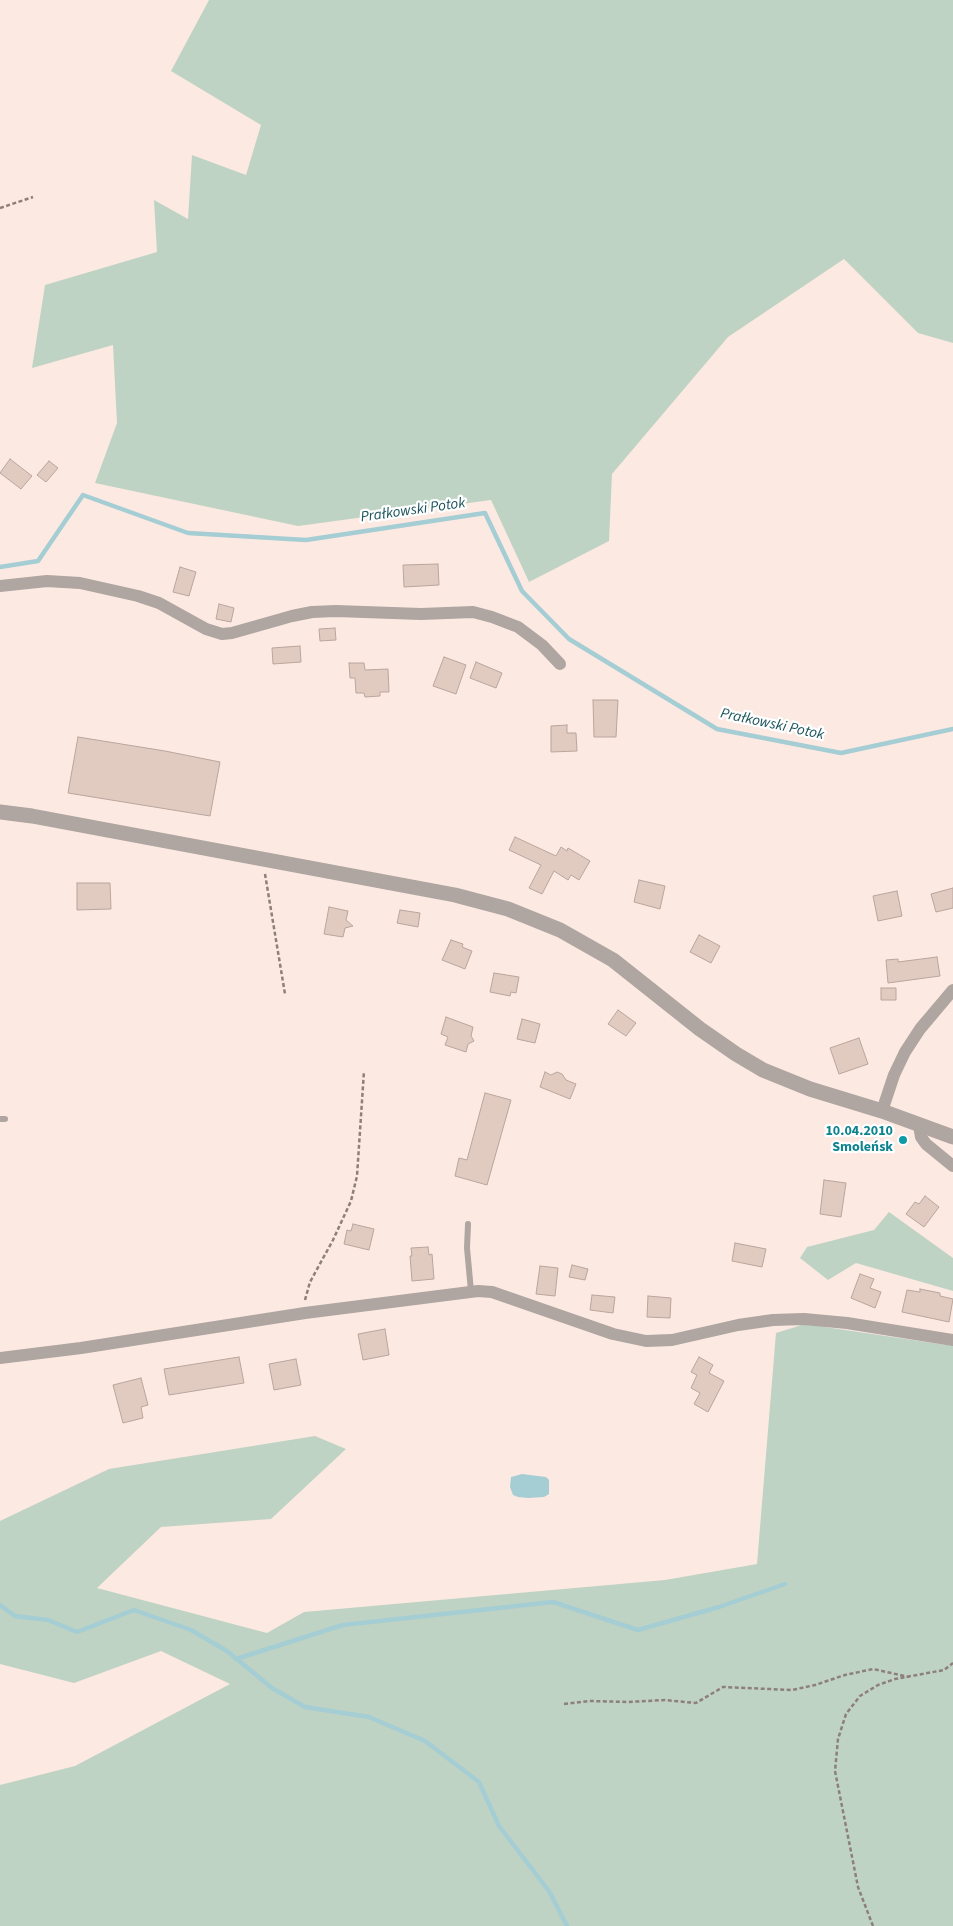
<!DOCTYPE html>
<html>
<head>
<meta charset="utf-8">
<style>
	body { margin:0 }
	canvas { display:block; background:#fce9e2 }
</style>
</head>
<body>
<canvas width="953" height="1926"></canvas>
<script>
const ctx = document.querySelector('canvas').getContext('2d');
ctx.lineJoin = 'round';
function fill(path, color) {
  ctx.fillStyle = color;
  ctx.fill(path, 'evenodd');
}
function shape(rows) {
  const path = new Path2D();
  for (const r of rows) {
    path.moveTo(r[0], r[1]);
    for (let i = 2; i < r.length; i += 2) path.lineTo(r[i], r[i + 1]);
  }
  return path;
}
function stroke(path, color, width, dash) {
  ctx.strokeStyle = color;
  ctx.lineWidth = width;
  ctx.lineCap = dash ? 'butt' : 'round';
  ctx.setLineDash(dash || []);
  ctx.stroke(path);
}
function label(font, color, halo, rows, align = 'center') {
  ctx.font = font + ' "Source Sans 3",sans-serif';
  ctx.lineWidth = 4.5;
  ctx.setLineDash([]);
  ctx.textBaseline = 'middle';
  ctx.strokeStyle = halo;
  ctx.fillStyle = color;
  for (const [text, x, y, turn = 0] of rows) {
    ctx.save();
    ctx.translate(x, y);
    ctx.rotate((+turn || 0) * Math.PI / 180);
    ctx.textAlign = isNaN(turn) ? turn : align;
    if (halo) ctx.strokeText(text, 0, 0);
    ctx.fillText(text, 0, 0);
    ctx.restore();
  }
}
fill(shape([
	[209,0,953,0,953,343,918,333,844,259,728,337,612,474,609,541,529,582,491,500,298,526,95,483,117,423,113,345,32,368,45,285,157,252,154,200,188,219,192,155,246,175,261,125,171,71],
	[889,1212,953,1258,953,1291,856,1263,828,1280,800,1258,807,1247,874,1230],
	[805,1324,953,1346,953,1926,0,1926,0,1785,75,1766,230,1684,161,1651,74,1683,0,1664,0,1521,109,1469,315,1436,346,1449,271,1519,161,1527,97,1588,267,1633,304,1612,665,1580,757,1564,776,1333]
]), '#bfd3c4');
fill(shape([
	[522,1474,546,1477,549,1480,549,1494,544,1497,528,1498,518,1497,513,1495,510,1487,511,1477]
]), '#a5cdd4');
stroke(shape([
	[0,567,38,561,83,495,188,533,306,540,485,513,522,591,569,639,717,729,841,753,953,729],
	[0,1605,15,1616,48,1620,77,1632,134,1610,191,1630,227,1651,272,1688,305,1707,369,1717,425,1741,479,1782,499,1826,549,1891,567,1926],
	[236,1659,343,1625,553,1602,638,1630,719,1607,785,1584]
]), '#a5cdd4', 4.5);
const building = shape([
	[10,459,32,476,21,489,0,473,10,459],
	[49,461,58,468,46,482,37,475,49,461],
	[438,564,439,585,404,587,403,565,438,564],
	[180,567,196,572,189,596,173,592,180,567],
	[219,604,234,608,231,622,216,619,219,604],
	[335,628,336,640,320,641,319,629,335,628],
	[300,646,301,662,273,664,272,648,300,646],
	[444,657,466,665,456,694,433,686,444,657],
	[476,662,502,673,496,688,470,678,476,662],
	[349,663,364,663,365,670,388,669,389,692,380,692,380,696,365,697,364,693,356,693,355,678,350,678,349,663],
	[593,700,618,700,616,737,594,737,593,700],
	[567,725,567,733,576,733,577,751,551,752,551,726,567,725],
	[78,737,165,751,220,762,210,816,68,793,78,737],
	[515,837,556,856,561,847,567,851,568,848,590,861,579,880,571,875,568,880,554,871,542,894,529,888,541,865,509,850,515,837],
	[639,880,665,886,660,909,634,902,639,880],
	[77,883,110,883,111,909,77,910,77,883],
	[953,888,953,908,936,912,931,894,953,888],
	[897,891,902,916,878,921,873,896,897,891],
	[329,907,348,911,346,920,353,926,345,928,343,937,324,934,329,907],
	[400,910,420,913,418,927,397,923,400,910],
	[699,935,720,946,711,963,690,952,699,935],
	[451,940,463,944,462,947,472,951,465,969,442,960,451,940],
	[937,957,940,976,888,983,886,960,898,959,898,962,937,957],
	[494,973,519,977,516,993,511,992,510,996,490,992,494,973],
	[881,988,896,988,896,1000,881,1000,881,988],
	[618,1010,636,1023,626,1036,608,1024,618,1010],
	[446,1017,473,1027,471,1036,474,1041,468,1044,466,1052,445,1045,448,1037,441,1034,446,1017],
	[522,1019,540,1024,535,1043,517,1039,522,1019],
	[859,1038,868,1064,839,1074,830,1048,859,1038],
	[545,1072,551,1075,557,1072,562,1074,566,1080,576,1084,570,1099,540,1087,545,1072],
	[485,1093,511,1100,487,1185,455,1176,459,1158,467,1160,485,1093],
	[824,1180,846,1183,841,1217,820,1214,824,1180],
	[925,1196,939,1207,924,1227,906,1214,915,1202,919,1204,925,1196],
	[353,1224,374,1229,369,1250,344,1244,347,1230,351,1231,353,1224],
	[735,1243,766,1249,762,1267,732,1261,735,1243],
	[428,1247,429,1255,432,1254,434,1279,412,1281,410,1256,412,1256,411,1248,428,1247],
	[572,1265,588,1269,585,1280,569,1277,572,1265],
	[540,1266,558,1268,555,1296,536,1294,540,1266],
	[860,1274,874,1279,870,1288,881,1292,875,1308,851,1298,860,1274],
	[920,1289,940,1293,940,1296,953,1299,949,1322,902,1312,907,1290,920,1292,920,1289],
	[592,1295,615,1297,613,1313,590,1310,592,1295],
	[648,1296,671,1298,670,1318,647,1317,648,1296],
	[385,1329,389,1355,363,1360,358,1334,385,1329],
	[239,1357,244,1383,169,1395,164,1369,239,1357],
	[699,1357,713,1365,709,1373,724,1381,708,1412,694,1404,700,1393,691,1388,697,1375,691,1372,699,1357],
	[296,1359,301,1385,274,1390,269,1364,296,1359],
	[141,1378,148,1405,141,1407,143,1418,123,1423,113,1385,141,1378]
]);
fill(building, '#e1cbc1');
stroke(building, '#baa59c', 1);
stroke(shape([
	[0,208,33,197],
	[265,874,285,994],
	[305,1300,310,1282,333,1240,351,1201,357,1176,364,1071],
	[564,1704,589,1701,628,1702,665,1700,696,1703,723,1687,792,1690,815,1685,845,1675,873,1669,909,1677],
	[873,1926,858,1887,835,1771,838,1739,846,1714,860,1696,878,1685,895,1679,944,1670,953,1663]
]), '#8d7f7a', 2.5, [4, 2.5]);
stroke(shape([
	[0,1119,5,1119],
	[468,1224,467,1248,471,1291]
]), '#afa5a1', 6);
stroke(shape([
	[0,586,47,581,80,583,138,596,159,603,206,629,222,634,232,633,292,616,312,612,336,611,421,614,473,612,492,617,518,627,542,645,560,664],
	[882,1111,894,1075,905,1052,920,1029,953,990],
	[919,1125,921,1137,926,1144,953,1166],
	[0,1358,81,1348,305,1313,478,1291,492,1292,613,1334,646,1341,672,1340,738,1325,773,1320,804,1319,847,1323,953,1340]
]), '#afa5a1', 12);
stroke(shape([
	[0,812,32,816,455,895,508,909,560,930,613,960,700,1029,736,1054,763,1070,810,1089,882,1111,953,1137]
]), '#afa5a1', 15);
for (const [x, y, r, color] of [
	[903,1140,5,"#0f9aa8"]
]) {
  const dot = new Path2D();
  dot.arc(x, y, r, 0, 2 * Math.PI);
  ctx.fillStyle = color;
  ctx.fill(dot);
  stroke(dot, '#fff', 2);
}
label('bold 14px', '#0d838f', '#fff', [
	["10.04.2010",893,1132],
	["Smoleńsk",893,1148]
], 'right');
label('italic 15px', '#1b545c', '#fff', [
	["Prałkowski Potok",413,511,-8],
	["Prałkowski Potok",772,725,12]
]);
</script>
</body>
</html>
